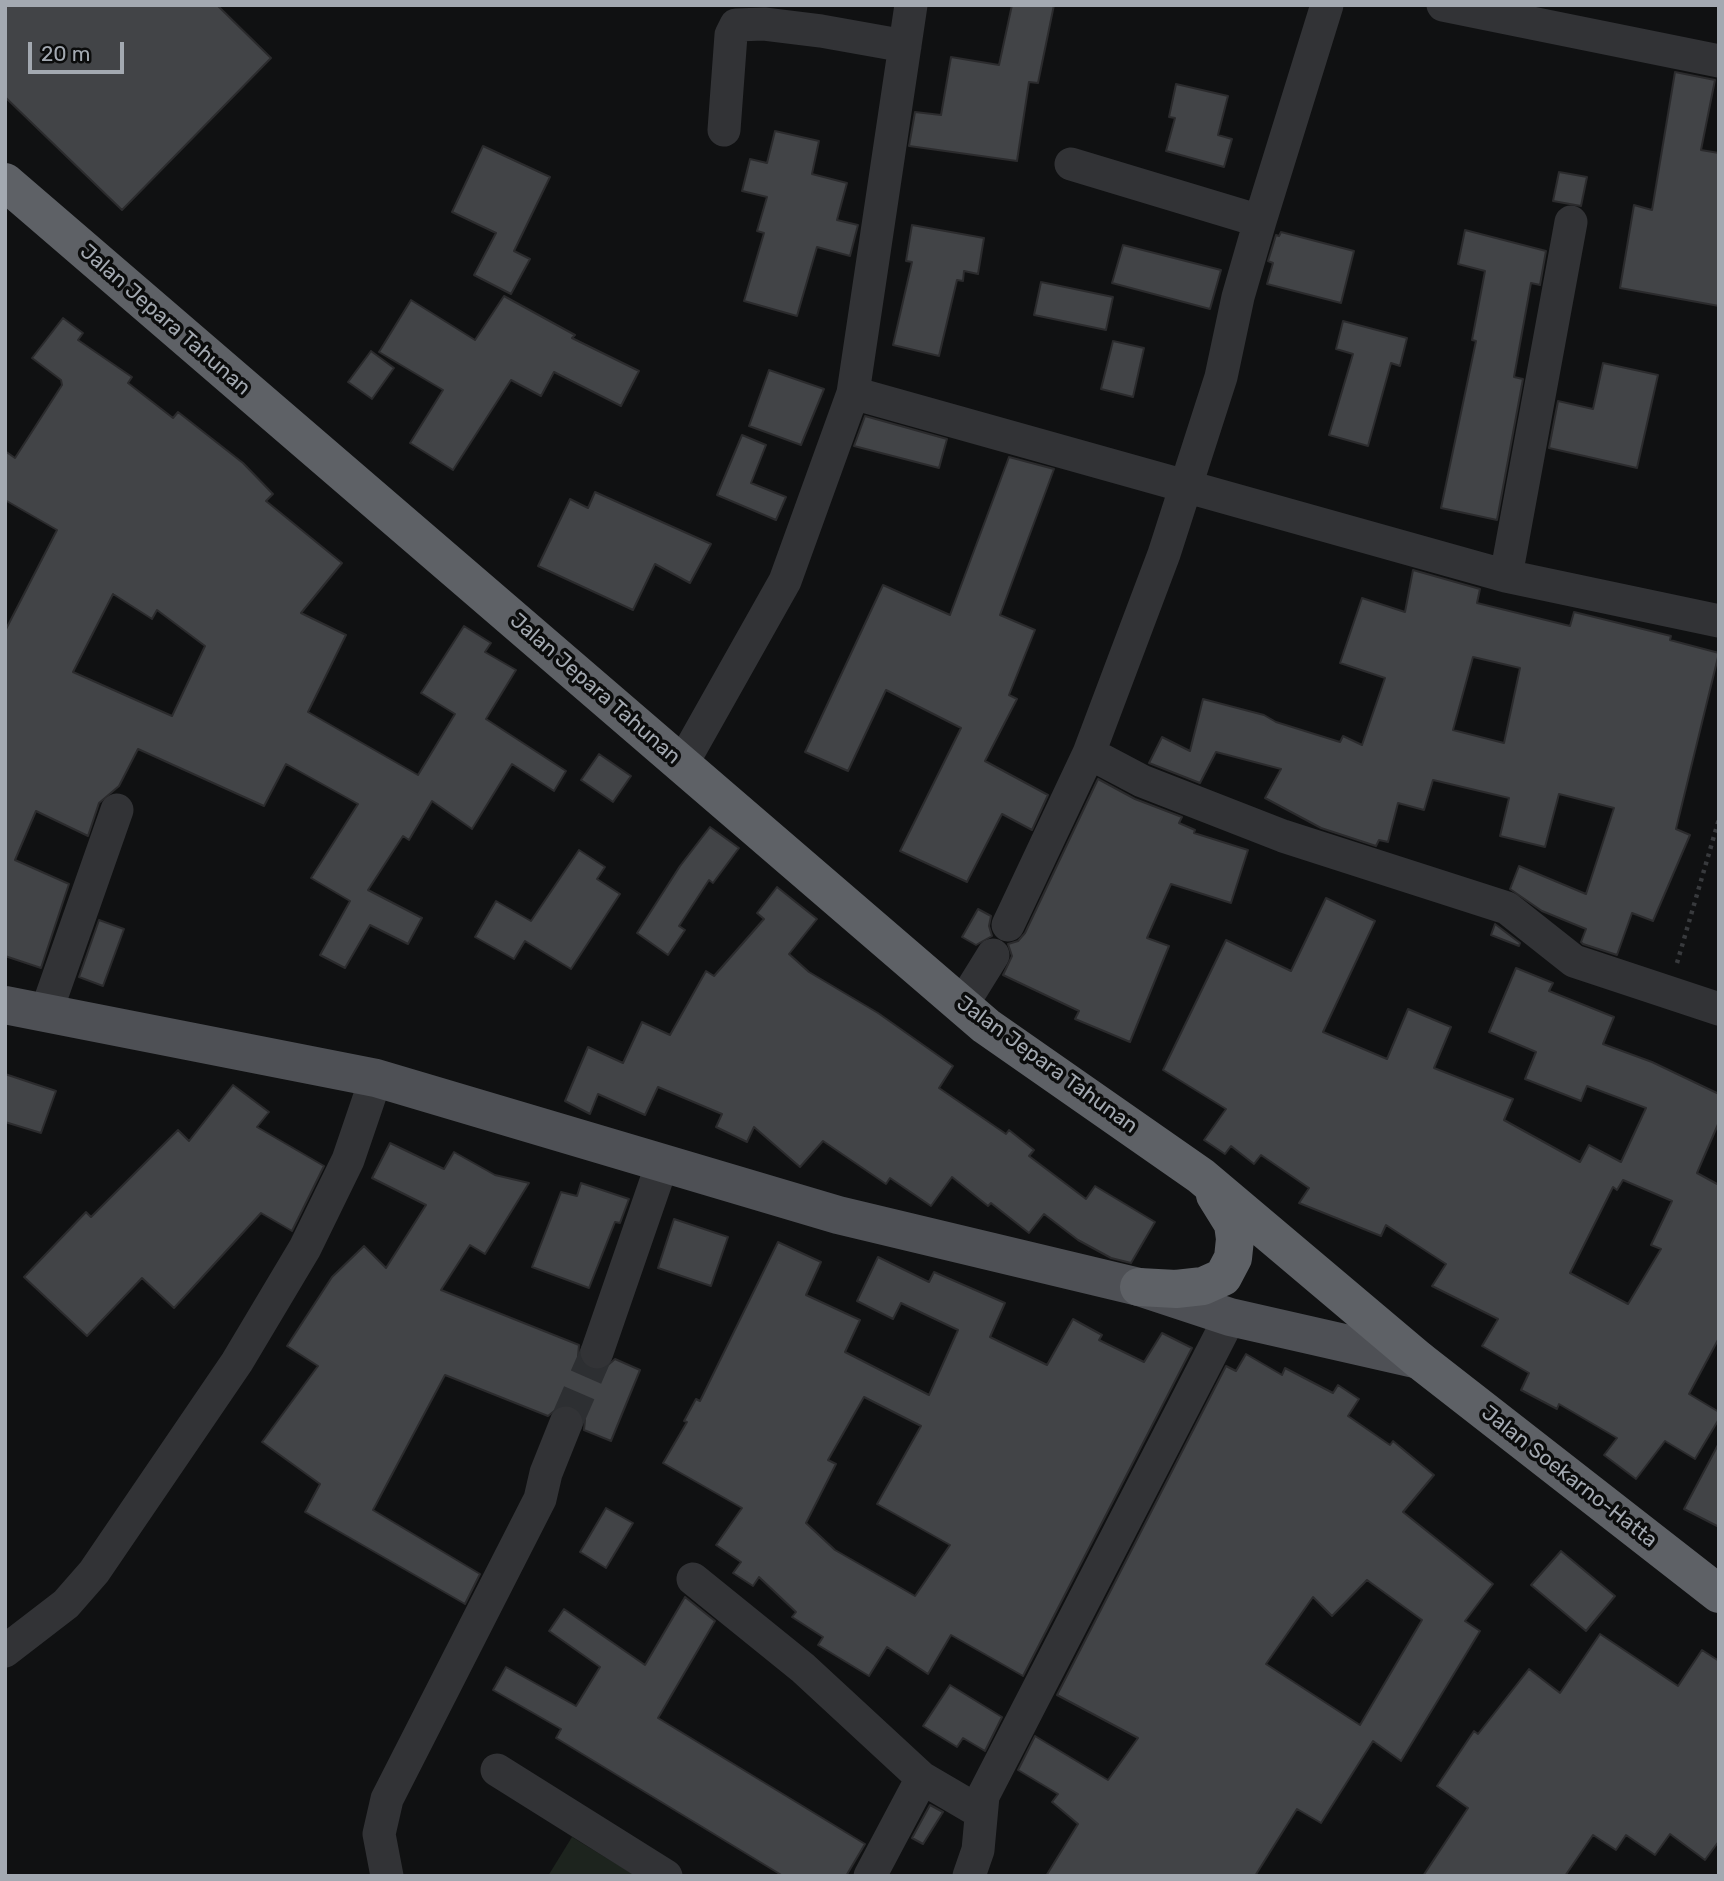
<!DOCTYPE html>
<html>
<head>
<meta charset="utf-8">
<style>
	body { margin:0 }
	#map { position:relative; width:1724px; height:1881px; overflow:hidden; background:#101112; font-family:Rubik,sans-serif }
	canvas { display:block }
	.frame { position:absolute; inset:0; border:7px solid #a3a9b1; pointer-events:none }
	.scale { position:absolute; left:28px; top:42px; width:96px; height:32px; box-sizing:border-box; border:4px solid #a3a9b1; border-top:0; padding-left:9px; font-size:21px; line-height:24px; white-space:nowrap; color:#a3a9b1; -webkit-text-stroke:5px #0b0c0c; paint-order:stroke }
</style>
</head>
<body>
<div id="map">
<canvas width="1724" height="1881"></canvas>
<div class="frame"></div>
<div class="scale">20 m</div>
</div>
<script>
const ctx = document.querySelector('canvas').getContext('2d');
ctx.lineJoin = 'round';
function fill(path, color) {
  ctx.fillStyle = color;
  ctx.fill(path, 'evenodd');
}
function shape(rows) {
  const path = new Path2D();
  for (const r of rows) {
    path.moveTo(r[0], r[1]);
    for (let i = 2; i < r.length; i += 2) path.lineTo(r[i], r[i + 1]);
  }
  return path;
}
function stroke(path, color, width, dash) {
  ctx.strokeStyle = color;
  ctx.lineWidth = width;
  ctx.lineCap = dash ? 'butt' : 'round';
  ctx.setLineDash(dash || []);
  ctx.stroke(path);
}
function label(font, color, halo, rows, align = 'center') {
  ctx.font = font + ' Rubik,sans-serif';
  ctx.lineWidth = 7;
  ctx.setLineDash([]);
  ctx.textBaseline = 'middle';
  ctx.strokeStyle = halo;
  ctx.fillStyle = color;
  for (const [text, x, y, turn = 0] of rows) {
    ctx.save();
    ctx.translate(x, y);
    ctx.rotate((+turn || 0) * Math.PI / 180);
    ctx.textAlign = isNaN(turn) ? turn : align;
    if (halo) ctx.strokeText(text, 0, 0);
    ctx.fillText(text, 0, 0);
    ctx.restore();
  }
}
fill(shape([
	[572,1837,636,1876,548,1876]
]), '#1d241e');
const building = shape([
	[5,5,217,5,271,58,122,210,5,97,5,5],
	[1012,5,1054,5,1038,83,1029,82,1017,161,909,146,915,112,941,115,951,57,999,65,1012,5],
	[1675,72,1715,80,1701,150,1719,153,1719,306,1620,288,1634,205,1652,210,1675,72],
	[1176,84,1228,96,1218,135,1232,139,1224,167,1166,151,1175,118,1169,117,1176,84],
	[775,131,819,141,812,174,847,183,837,220,858,225,850,256,817,247,797,316,744,301,764,233,757,231,767,197,742,191,750,159,767,163,775,131],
	[483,146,550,177,514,251,530,259,511,294,474,275,496,233,452,212,483,146],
	[1559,172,1587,177,1581,206,1553,201,1559,172],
	[912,225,984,238,978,274,964,271,963,281,957,280,939,356,893,345,912,262,906,261,912,225],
	[1465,230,1546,251,1540,285,1531,283,1514,377,1523,379,1497,520,1441,508,1476,341,1472,340,1485,271,1458,264,1465,230],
	[1281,232,1354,251,1341,303,1267,284,1273,263,1268,261,1276,235,1279,236,1281,232],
	[1123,245,1221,270,1210,309,1112,283,1123,245],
	[1041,282,1113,297,1106,330,1034,315,1041,282],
	[504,296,575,335,572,338,639,371,621,406,554,372,541,396,511,380,453,470,410,443,443,390,379,352,411,300,475,340,504,296],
	[63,318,83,333,78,340,132,377,128,383,173,418,178,412,243,463,273,494,266,501,342,563,301,613,346,635,308,712,418,775,455,714,421,693,464,626,491,643,485,652,516,670,486,719,566,771,554,791,512,764,472,829,432,801,409,840,403,836,368,890,422,918,408,944,370,925,345,968,320,955,350,901,311,878,358,804,286,764,264,806,138,749,119,786,99,803,88,836,36,811,15,860,69,884,41,968,5,956,5,631,57,530,5,500,5,451,15,458,62,385,61,380,32,358,63,318],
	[113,594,152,619,157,610,205,646,172,716,73,672,113,594],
	[1343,321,1407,338,1400,366,1391,363,1368,446,1329,435,1353,354,1336,349,1343,321],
	[1113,341,1144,348,1133,397,1101,389,1113,341],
	[371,351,394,368,372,399,348,382,371,351],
	[1603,363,1658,375,1637,468,1549,448,1558,401,1593,409,1603,363],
	[769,370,824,389,801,445,749,426,769,370],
	[865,416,947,439,939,468,854,446,865,416],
	[742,435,766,445,751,483,786,497,776,520,717,495,742,435],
	[1009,457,1054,469,1000,615,1035,630,1009,695,1017,699,985,761,1048,795,1032,830,1002,814,967,882,900,851,961,728,886,690,848,771,805,752,883,585,950,615,1009,457],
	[595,492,711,544,690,583,655,564,633,610,538,566,570,499,588,508,595,492],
	[1413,570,1480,589,1477,603,1570,626,1574,612,1671,636,1670,640,1719,653,1676,829,1690,835,1653,921,1632,913,1617,955,1583,944,1581,942,1586,929,1542,911,1510,889,1519,866,1586,894,1614,808,1559,794,1545,847,1500,836,1509,798,1433,780,1424,810,1398,803,1388,842,1379,840,1376,846,1321,828,1265,798,1281,769,1216,752,1200,783,1149,763,1162,737,1190,751,1203,699,1264,715,1276,722,1340,742,1343,736,1362,745,1385,678,1340,663,1362,598,1405,612,1413,570],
	[1473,657,1520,668,1504,743,1453,730,1473,657],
	[599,754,631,776,613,802,581,780,599,754],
	[1098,779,1135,799,1182,817,1179,823,1195,830,1194,833,1248,850,1231,903,1171,884,1147,938,1169,946,1130,1042,1075,1019,1079,1011,1003,975,1012,956,1008,944,1018,941,1025,933,1098,779],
	[710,827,739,848,713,883,709,880,679,926,685,930,668,955,637,933,680,866,710,827],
	[579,850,605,867,597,879,620,894,571,969,525,941,514,959,475,937,496,901,531,921,579,850],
	[777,887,817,919,789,954,809,972,878,1013,953,1066,939,1088,1006,1134,1009,1130,1034,1150,1029,1156,1086,1199,1095,1186,1155,1222,1131,1263,1111,1258,1078,1240,1044,1214,1029,1233,991,1203,988,1206,952,1177,931,1206,890,1178,886,1184,823,1141,800,1167,754,1127,747,1142,716,1127,722,1114,658,1087,645,1115,598,1094,590,1114,565,1101,588,1047,623,1063,642,1022,670,1035,706,971,714,976,764,919,757,913,777,887],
	[1326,898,1375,921,1323,1032,1387,1059,1408,1009,1451,1027,1434,1068,1513,1099,1504,1120,1580,1162,1589,1145,1621,1162,1646,1108,1587,1086,1581,1101,1525,1079,1536,1052,1489,1032,1516,968,1553,983,1549,991,1614,1017,1603,1044,1652,1062,1719,1094,1719,1122,1697,1173,1719,1185,1719,1338,1689,1394,1719,1412,1719,1419,1695,1459,1665,1441,1636,1479,1604,1455,1617,1438,1559,1404,1557,1409,1521,1390,1529,1373,1482,1346,1498,1319,1432,1286,1446,1264,1386,1225,1381,1236,1299,1203,1309,1188,1261,1155,1254,1164,1231,1146,1225,1154,1204,1140,1226,1109,1163,1070,1226,940,1291,971,1326,898],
	[1623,1180,1672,1201,1651,1245,1661,1249,1628,1304,1570,1273,1613,1187,1617,1190,1623,1180],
	[978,909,991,916,989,926,992,936,976,945,962,937,978,909],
	[99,920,124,929,103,986,79,977,99,920],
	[1495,924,1520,943,1519,946,1491,935,1495,924],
	[5,1074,56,1091,41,1133,5,1122,5,1074],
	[233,1085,269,1112,257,1127,324,1166,292,1231,261,1213,174,1308,142,1278,87,1336,24,1277,86,1212,91,1217,178,1130,189,1141,233,1085],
	[390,1143,444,1169,454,1152,495,1175,529,1183,485,1254,470,1245,441,1290,579,1345,578,1356,590,1370,601,1371,615,1359,640,1370,611,1441,584,1430,585,1420,574,1405,563,1404,548,1416,445,1375,373,1510,480,1574,465,1604,305,1512,320,1484,262,1442,318,1366,287,1346,332,1277,364,1246,386,1268,426,1205,372,1178,390,1143],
	[581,1183,629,1199,620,1223,615,1222,589,1288,532,1267,561,1192,577,1196,581,1183],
	[674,1219,728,1237,711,1286,658,1268,674,1219],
	[778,1242,821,1262,806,1295,860,1320,845,1352,929,1395,958,1330,901,1303,893,1319,857,1301,878,1257,929,1282,934,1272,1005,1303,990,1337,1047,1365,1073,1319,1102,1335,1099,1340,1144,1362,1162,1333,1192,1348,1023,1676,951,1635,928,1674,887,1647,869,1676,818,1645,823,1637,792,1617,796,1612,759,1577,753,1586,733,1573,741,1562,716,1545,742,1508,663,1463,687,1422,684,1421,696,1399,700,1401,778,1242],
	[864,1397,921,1426,877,1504,950,1545,915,1596,835,1550,806,1523,836,1464,828,1460,864,1397],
	[1246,1354,1282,1375,1285,1368,1333,1393,1338,1385,1359,1399,1348,1416,1390,1445,1393,1441,1434,1475,1403,1512,1493,1584,1465,1621,1480,1631,1401,1761,1373,1741,1321,1823,1297,1809,1255,1876,1046,1876,1078,1824,1052,1802,1058,1794,1018,1770,1035,1736,1108,1780,1138,1738,1057,1695,1226,1366,1236,1371,1246,1354],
	[1367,1580,1422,1620,1360,1725,1266,1664,1313,1597,1332,1616,1367,1580],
	[1719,1443,1719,1527,1684,1509,1719,1443],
	[606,1508,633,1523,606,1568,580,1552,606,1508],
	[1561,1551,1615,1596,1586,1631,1531,1585,1561,1551],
	[685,1597,715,1621,658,1718,865,1844,846,1876,783,1876,556,1738,561,1729,493,1690,506,1667,576,1706,600,1667,549,1631,564,1609,645,1665,685,1597],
	[1600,1634,1678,1686,1702,1650,1719,1661,1719,1841,1705,1860,1670,1834,1655,1855,1626,1835,1616,1850,1593,1835,1565,1876,1423,1876,1468,1808,1437,1786,1474,1731,1478,1734,1529,1669,1560,1693,1600,1634],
	[950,1685,1002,1717,985,1751,963,1738,957,1747,923,1726,950,1685],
	[930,1805,943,1812,923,1844,912,1838,930,1805]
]);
fill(building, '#424447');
stroke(building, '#2b2b2d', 2);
stroke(shape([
	[566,1423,597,1352]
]), '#2d2f32', 33, [33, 17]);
stroke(shape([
	[1677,963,1719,819]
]), '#383a3d', 4.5, [3.5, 5]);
stroke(shape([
	[1327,5,1260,221,1238,297,1221,377,1164,554,1089,753,1142,781,1283,836,1507,908,1574,961,1719,1009],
	[1443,5,1719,61],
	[724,130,731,35,736,25,764,24,821,31,905,46],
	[1071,164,1260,221],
	[853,393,1506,576,1719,621],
	[1506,576,1571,222],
	[682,764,785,581,853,393,911,5],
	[1008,925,1089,753],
	[962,1005,993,955],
	[45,1015,117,810],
	[597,1352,662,1164],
	[693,1579,803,1668,922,1778,980,1812],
	[5,1651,66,1604,94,1572,237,1362,305,1248,348,1160,376,1078],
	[497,1770,666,1876],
	[387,1876,379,1834,387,1799,540,1499,546,1473,566,1423],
	[870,1876,922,1778],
	[969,1876,978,1850,983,1796,1230,1317]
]), '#323336', 33);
stroke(shape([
	[5,1005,376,1078,838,1215,1139,1287,1230,1317,1419,1360]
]), '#4e5055', 38);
stroke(shape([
	[5,182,986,1026,1201,1176,1419,1360,1719,1594],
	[1139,1287,1176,1289,1203,1286,1223,1277,1233,1258,1235,1239,1233,1224,1215,1195]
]), '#5e6166', 38);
label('21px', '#a3a9b1', '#0b0c0c', [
	["Jalan Jepara Tahunan",165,320,41],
	["Jalan Jepara Tahunan",595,689,41],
	["Jalan Jepara Tahunan",1047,1065,36],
	["Jalan Soekarno-Hatta",1569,1477,38]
]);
</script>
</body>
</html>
